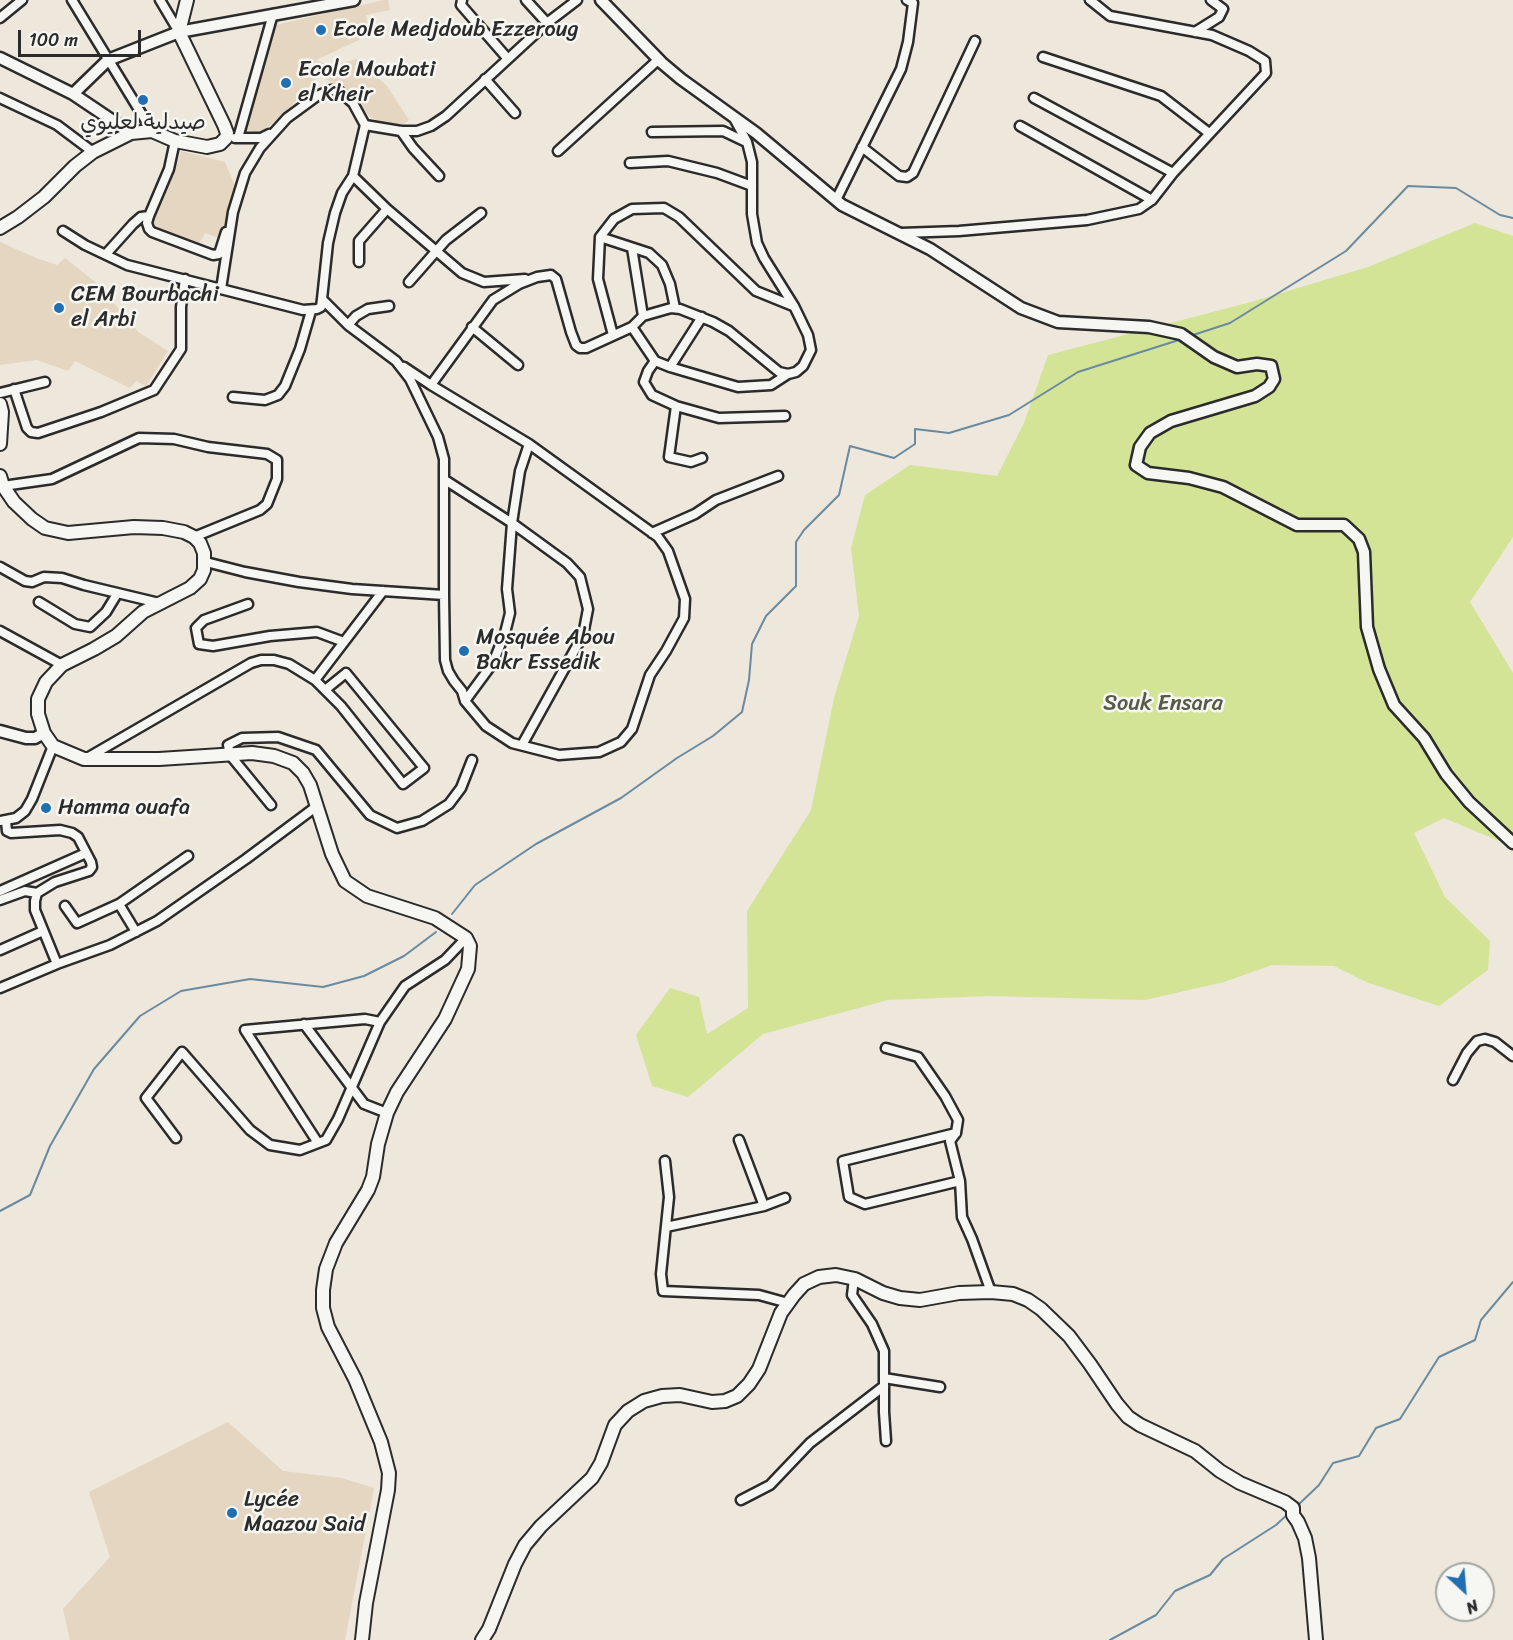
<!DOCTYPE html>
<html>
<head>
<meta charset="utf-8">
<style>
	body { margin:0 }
	#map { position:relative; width:1513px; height:1640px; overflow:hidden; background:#eee7db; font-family:Sriracha,sans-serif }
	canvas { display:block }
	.north { position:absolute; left:1435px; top:1562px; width:60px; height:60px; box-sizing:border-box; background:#f6f6f2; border:2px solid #a5a5a2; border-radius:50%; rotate:154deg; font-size:16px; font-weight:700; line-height:24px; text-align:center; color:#2b2b2b }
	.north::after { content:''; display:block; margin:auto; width:21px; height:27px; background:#1f6fb2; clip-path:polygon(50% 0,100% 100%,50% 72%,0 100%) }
	.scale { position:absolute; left:18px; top:30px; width:123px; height:27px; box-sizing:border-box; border:3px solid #2b2b2b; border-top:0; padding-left:8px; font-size:18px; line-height:21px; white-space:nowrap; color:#2b2b2b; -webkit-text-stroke:4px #f6f6f2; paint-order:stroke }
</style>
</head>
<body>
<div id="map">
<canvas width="1513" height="1640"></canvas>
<div class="north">N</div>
<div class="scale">100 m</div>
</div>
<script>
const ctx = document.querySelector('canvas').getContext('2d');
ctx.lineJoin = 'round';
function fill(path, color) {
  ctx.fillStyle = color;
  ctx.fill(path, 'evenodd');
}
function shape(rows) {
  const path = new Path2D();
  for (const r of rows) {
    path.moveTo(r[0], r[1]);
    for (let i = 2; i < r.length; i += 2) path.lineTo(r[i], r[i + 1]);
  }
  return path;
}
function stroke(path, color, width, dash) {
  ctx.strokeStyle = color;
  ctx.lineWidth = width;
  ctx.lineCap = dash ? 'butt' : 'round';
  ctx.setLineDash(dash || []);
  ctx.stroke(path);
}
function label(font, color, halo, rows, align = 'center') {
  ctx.font = font + ' Sriracha,"Playpen Sans Arabic",sans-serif';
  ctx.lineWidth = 5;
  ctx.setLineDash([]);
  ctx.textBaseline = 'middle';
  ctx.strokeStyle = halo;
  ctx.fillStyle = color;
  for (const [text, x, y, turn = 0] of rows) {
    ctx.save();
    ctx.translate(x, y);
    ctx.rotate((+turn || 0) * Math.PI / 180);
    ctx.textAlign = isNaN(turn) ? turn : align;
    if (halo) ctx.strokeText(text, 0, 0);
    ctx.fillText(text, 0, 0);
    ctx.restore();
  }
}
fill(shape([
	[384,0,388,0,390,10,366,15,369,35,361,37,359,40,316,60,331,66,357,59,387,86,409,120,402,125,386,125,369,116,348,90,319,76,285,113,260,133,246,130,276,25],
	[181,151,225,162,237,191,230,215,219,238,205,233,197,247,157,232,152,227,154,214,176,169],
	[0,242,36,258,57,265,65,258,99,285,138,332,168,351,146,386,136,381,130,388,75,361,68,371,37,360,0,365],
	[228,1422,283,1471,342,1478,374,1488,345,1640,70,1640,63,1609,110,1557,89,1492]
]), '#e4d6c0');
fill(shape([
	[1475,223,1513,236,1513,537,1470,602,1513,673,1513,847,1444,818,1414,833,1445,897,1490,941,1488,970,1439,1006,1366,982,1334,966,1272,965,1224,982,1145,1000,990,996,888,1000,763,1034,688,1097,652,1086,636,1035,670,988,699,997,707,1034,748,1008,747,911,811,810,834,698,859,616,851,548,865,495,910,465,997,476,1024,423,1048,355,1251,302,1368,267]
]), '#d4e497');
stroke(shape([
	[1190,336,1230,323,1346,251,1408,186,1456,188,1500,215,1513,218],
	[452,914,475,885,536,844,621,798,677,758,713,736,742,712,749,680,752,644,766,616,796,586,796,542,804,530,839,495,850,446,894,458,915,444,915,429,949,433,1009,415,1078,372,1182,339],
	[0,1211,30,1195,50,1146,94,1069,140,1016,181,991,250,979,323,987,364,976,404,956,436,932],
	[1296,1507,1319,1485,1333,1463,1359,1456,1376,1428,1400,1419,1439,1357,1475,1340,1481,1320,1513,1282],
	[1110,1640,1156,1615,1175,1591,1210,1575,1223,1559,1276,1525,1289,1513]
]), '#698aa1', 2);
const minor = shape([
	[72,0,152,131],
	[160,0,179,32],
	[462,0,461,5,508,59],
	[526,0,547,23],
	[0,18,22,0],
	[1195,32,1219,17,1223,9,1211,0],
	[1043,57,1161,96,1209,133],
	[485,79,515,113],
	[0,98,57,125,93,152],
	[1034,98,1173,173],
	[365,125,401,131,417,131,431,126,446,116,547,23,577,0],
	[1020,126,1152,200],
	[401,131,413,148,439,176],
	[652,132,723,131,746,142],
	[235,138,261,138,269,134],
	[238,138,273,14],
	[175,141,169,169,149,216,147,223,149,229,152,232,213,255,219,254,226,232],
	[862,147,899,176,907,177,913,173,975,41],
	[558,151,659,59],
	[630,163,668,161,717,173,752,186],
	[353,176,387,209,462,273,484,282,525,279],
	[836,200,901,69,908,42,913,3,907,0],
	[63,231,85,245,127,265,303,310,317,309,321,307,322,299],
	[901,233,959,231,1087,220,1139,209,1152,200,1173,173,1266,73,1265,61,1249,51,1212,35,1110,16,1090,0],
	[600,237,649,253,662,265,670,284,675,308],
	[632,248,643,316],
	[106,254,133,224,141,217,149,216],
	[359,262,359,241,387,209],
	[409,282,446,240,481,213],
	[221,289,233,212,245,173,260,148,287,118,317,96,331,90,339,91,353,103,365,125,353,176,342,193,335,213,328,243,322,299,348,325,396,361,410,379,438,437,444,459,444,595,445,660,448,671,454,681,462,691,465,701,486,726,512,743,559,755,599,752,621,742,632,729,650,675,666,651,684,618,685,599,668,551,658,537,529,444],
	[348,325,356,316,368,309,389,306],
	[472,327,518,365],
	[632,327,655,361,670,367,738,387,771,385,788,374],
	[613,335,598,279,600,237,614,219,632,209,664,208,679,217,756,291,793,306],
	[655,361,648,371,644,382,652,395,676,406,719,418,785,416],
	[404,367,431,385,529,444,520,471,512,523,507,589,510,613,505,633,493,663,465,701],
	[670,367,702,317],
	[431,385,493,300,519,284,537,277,551,275,556,279,571,332,576,345,580,348,586,348,632,327,643,316,671,308,680,309,713,322,729,331,779,372,788,374,796,372,803,366,811,350,808,335,794,306,764,258,757,243,752,214,752,162,747,142,735,120],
	[14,389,27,428,31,432,38,433,101,412,154,390,181,349,181,307,185,279],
	[0,393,45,382],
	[233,397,265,400,278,395,285,386,300,349,311,311],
	[676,406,669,457,691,462,702,458],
	[445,480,512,523,567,563,580,577,588,609,583,635,522,745],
	[3,486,52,479,139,438,174,439,208,447,267,454,277,460,277,479,267,504,260,510,194,537],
	[652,533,695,514,716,500,778,476],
	[206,562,245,572,299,582,352,589,444,595],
	[0,567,25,581,32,582,44,577,62,578,84,585,159,603],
	[39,602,75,624,90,627,106,612,117,594],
	[248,604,204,620,196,628,199,644,213,646,270,636,317,632,344,642],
	[0,631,62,665],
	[315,680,383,591],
	[87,758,251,663,261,660,274,660,289,664,315,680,341,706,403,784,424,768,346,673,325,690],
	[271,805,230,755,228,745,242,738,278,737,316,750,370,815,397,828,422,821,449,804,461,788,472,760],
	[0,821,16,818,25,811,32,799,53,746],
	[6,821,7,831,11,833,60,830,72,833,78,837,91,862,92,867,89,871,55,882,37,893,35,901,35,910,57,964],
	[0,891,86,853],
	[0,900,25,891,37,893],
	[119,904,136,932],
	[65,906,77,923,119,904,188,856],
	[0,950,43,931],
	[0,988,57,964,110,945,157,921,246,859,317,806],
	[380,1022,405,986,445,960,466,938],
	[304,1024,364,1104,387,1113],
	[886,1048,918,1057,945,1096,958,1120,956,1133,950,1141,960,1181,962,1217,972,1239,991,1292],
	[1453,1080,1467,1053,1477,1041,1485,1039,1495,1042,1513,1056],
	[956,1133,843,1161,849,1197,865,1204,960,1181],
	[176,1138,146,1098,182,1052,250,1130,270,1145,300,1150,326,1140,338,1119,380,1022,365,1019,245,1030,318,1143],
	[739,1140,764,1206],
	[665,1161,669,1197,661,1274,663,1291,759,1295,788,1303],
	[666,1227,764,1206,785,1198],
	[854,1279,852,1295,872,1324,884,1351,884,1412,886,1441],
	[884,1378,940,1387],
	[741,1500,770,1485,810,1443,884,1386]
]);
const tertiary = shape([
	[601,0,662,63,681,79,756,133,842,205,930,249,1021,308,1058,322,1149,327,1181,334,1214,357,1237,367,1257,364,1271,366,1274,379,1269,387,1255,396,1171,421,1150,433,1140,447,1136,465,1148,473,1189,478,1223,487,1297,525,1344,525,1359,539,1364,552,1367,627,1379,669,1394,705,1424,738,1446,774,1469,802,1513,843],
	[0,58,73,94,131,133],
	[73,94,108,60,179,32,354,0],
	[0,731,26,738,35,738,44,733]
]);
const secondary = shape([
	[0,228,18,217,44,197,75,166,93,152,131,133,152,131,175,141,207,147,220,144,226,138,227,133,224,125,179,32,187,0],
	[0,404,2,412,0,444],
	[0,476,3,486,14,502,32,519,45,528,68,533,134,527,163,528,184,532,194,537,200,543,204,553,204,570,200,579,190,588,143,612,116,636,94,649,62,665,46,682,38,699,38,714,44,733,53,746,84,759,159,759,252,753,274,756,293,763,303,773,310,785,332,854,345,881,367,896,435,918,466,938,470,946,468,969,445,1019,397,1092,387,1113,378,1144,373,1177,368,1190,336,1243,326,1269,323,1290,323,1308,328,1327,355,1379,381,1442,389,1473,388,1490,366,1603,362,1640],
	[482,1640,489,1629,515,1564,525,1545,541,1526,592,1478,601,1463,615,1425,628,1411,644,1401,662,1396,680,1395,712,1402,725,1401,737,1396,749,1384,759,1369,781,1313,794,1295,804,1284,819,1277,836,1275,855,1279,883,1293,900,1298,920,1300,959,1293,991,1292,1013,1294,1028,1300,1041,1309,1069,1336,1090,1364,1117,1404,1128,1417,1140,1425,1195,1451,1220,1471,1240,1483,1285,1502,1293,1508,1293,1515,1298,1522,1305,1538,1309,1558,1316,1640]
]);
stroke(minor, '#2b2b2b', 13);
stroke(tertiary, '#2b2b2b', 15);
stroke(secondary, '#2b2b2b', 16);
stroke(minor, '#f6f6f2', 8);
stroke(tertiary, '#f6f6f2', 10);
stroke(secondary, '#f6f6f2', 12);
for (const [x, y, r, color] of [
	[321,30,6,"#1f6fb2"],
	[286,83,6,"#1f6fb2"],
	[143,100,6,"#1f6fb2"],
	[59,308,6,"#1f6fb2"],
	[464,651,6,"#1f6fb2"],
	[46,808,6,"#1f6fb2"],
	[232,1513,6,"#1f6fb2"]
]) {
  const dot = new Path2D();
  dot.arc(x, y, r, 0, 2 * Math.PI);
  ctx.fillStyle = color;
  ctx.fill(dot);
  stroke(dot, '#f6f6f2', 2);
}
label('22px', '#2b2b2b', '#f6f6f2', [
	["Ecole Medjdoub Ezzeroug",333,30],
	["Ecole Moubati",298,70],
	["el Kheir",298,95],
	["صيدلية لعليوي",143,123,"center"],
	["CEM Bourbachi",71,295],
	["el Arbi",71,320],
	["Mosquée Abou",476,638],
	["Bakr Essedik",476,663],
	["Hamma ouafa",58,808],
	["Lycée",244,1500],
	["Maazou Said",244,1525]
], 'left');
label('22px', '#555946', '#f6f6f2', [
	["Souk Ensara",1163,704]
]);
</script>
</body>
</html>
